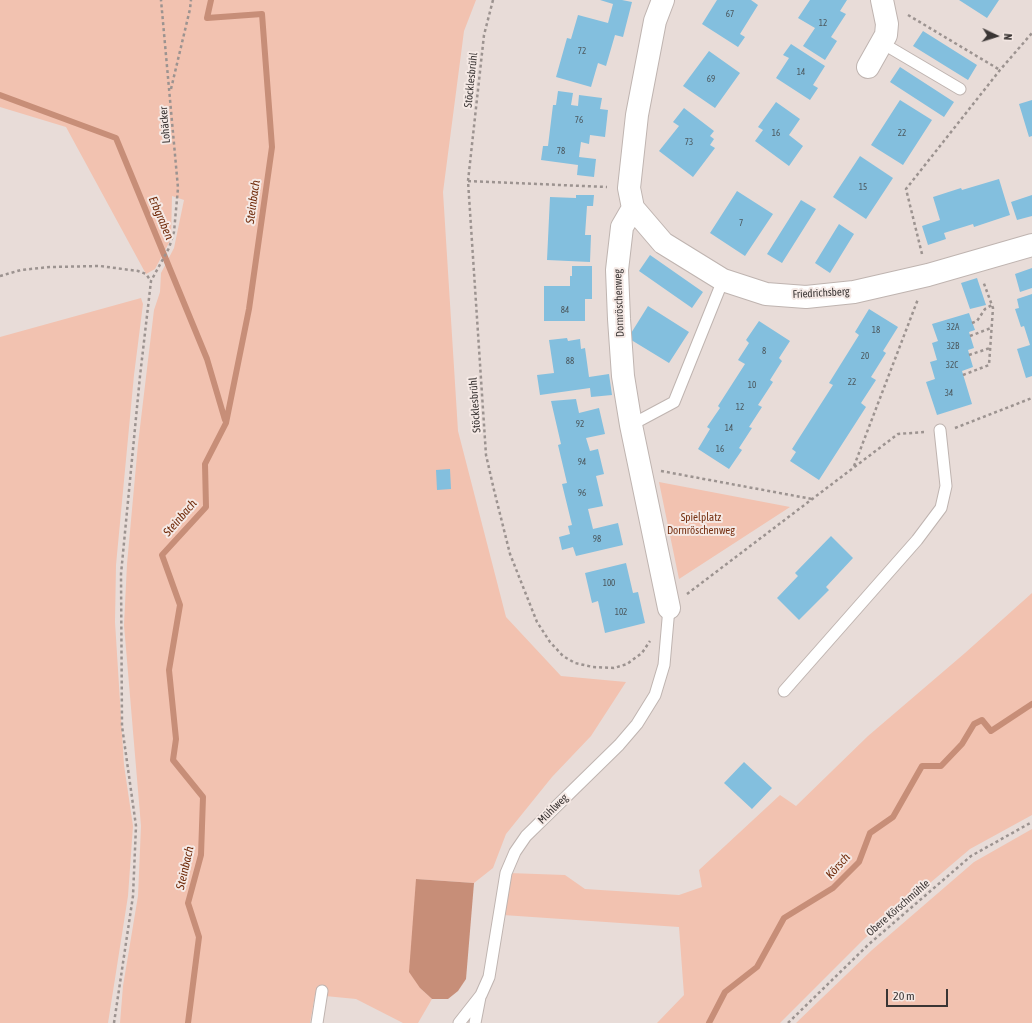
<!DOCTYPE html>
<html>
<head>
<meta charset="utf-8">
<style>
	body { margin:0 }
	#map { position:relative; width:1032px; height:1023px; overflow:hidden; background:#e8dcd8; font-family:"Asap Condensed",sans-serif }
	canvas { display:block }
	.north { position:absolute; left:976px; top:16px; width:40px; height:40px; -webkit-text-stroke:3px #f5e9e5; paint-order:stroke; rotate:94deg; font-size:11px; font-weight:700; line-height:16px; text-align:center; color:#3a3534 }
	.north::after { content:''; display:block; margin:auto; width:14px; height:18px; background:#3a3534; clip-path:polygon(50% 0,100% 100%,50% 72%,0 100%) }
	.scale { position:absolute; left:886px; top:989px; width:62px; height:18px; box-sizing:border-box; border:2px solid #3a3534; border-top:0; padding-left:5px; font-size:12px; line-height:14px; white-space:nowrap; color:#3a3534; -webkit-text-stroke:3px #f5e9e5; paint-order:stroke }
</style>
</head>
<body>
<div id="map">
<canvas width="1032" height="1023"></canvas>
<div class="north">N</div>
<div class="scale">20 m</div>
</div>
<script>
const ctx = document.querySelector('canvas').getContext('2d');
ctx.lineJoin = 'round';
function fill(path, color) {
  ctx.fillStyle = color;
  ctx.fill(path, 'evenodd');
}
function shape(rows) {
  const path = new Path2D();
  for (const r of rows) {
    path.moveTo(r[0], r[1]);
    for (let i = 2; i < r.length; i += 2) path.lineTo(r[i], r[i + 1]);
  }
  return path;
}
function stroke(path, color, width, dash) {
  ctx.strokeStyle = color;
  ctx.lineWidth = width;
  ctx.lineCap = dash ? 'butt' : 'round';
  ctx.setLineDash(dash || []);
  ctx.stroke(path);
}
function label(font, color, halo, rows, align = 'center') {
  ctx.font = font + ' "Asap Condensed",sans-serif';
  ctx.lineWidth = 4;
  ctx.setLineDash([]);
  ctx.textBaseline = 'middle';
  ctx.strokeStyle = halo;
  ctx.fillStyle = color;
  for (const [text, x, y, turn = 0] of rows) {
    ctx.save();
    ctx.translate(x, y);
    ctx.rotate((+turn || 0) * Math.PI / 180);
    ctx.textAlign = isNaN(turn) ? turn : align;
    if (halo) ctx.strokeText(text, 0, 0);
    ctx.fillText(text, 0, 0);
    ctx.restore();
  }
}
fill(shape([
	[0,0,476,0,464,31,443,192,458,431,506,617,561,676,626,682,591,736,552,777,506,834,493,868,474,883,416,879,420,988,432,999,418,1023,403,1023,356,999,315,995,310,1023,120,1023,123,986,138,896,141,826,124,625,127,564,138,444,154,310,160,292,161,273,174,248,184,200,172,196,171,239,155,269,146,274,66,127,0,107],
	[141,298,143,304,134,375,116,565,115,622,124,765,133,826,128,896,108,1023,0,1023,0,337],
	[659,482,790,507,679,579],
	[1032,593,1032,815,970,849,864,939,780,1023,657,1023,684,995,679,927,503,915,509,873,565,875,585,889,679,895,702,887,699,870,780,795,796,806,868,736,965,653],
	[1032,829,1032,1023,796,1023,872,950,974,862]
]), '#f2c2b0');
fill(shape([
	[416,879,474,883,466,979,458,991,448,999,432,999,420,988,409,972]
]), '#c78e78');
stroke(shape([
	[0,95,116,138,207,359,225,420],
	[188,1023,199,937,188,903,201,855,203,797,173,760,176,739,169,670,180,605,162,555,206,507,205,464,226,423,249,309,272,147,262,14,207,18,211,0],
	[709,1023,725,992,757,967,784,918,833,888,859,862,870,833,893,817,922,766,941,766,962,744,974,724,982,720,991,731,1032,704]
]), '#c78e78', 6);
fill(shape([
	[600,0,622,0,632,2,623,37,615,35,606,66,598,63,591,87,556,77,567,38,571,39,578,15,608,23,613,4],
	[717,0,751,0,758,5,740,34,745,37,738,47,702,24],
	[810,0,847,0,840,11,846,14,831,37,837,41,825,60,803,46,815,28,798,18],
	[959,0,999,0,987,18],
	[923,31,977,65,968,80,913,46],
	[791,44,825,66,813,85,818,88,810,100,776,78,789,58,783,55],
	[709,51,740,73,715,108,683,86],
	[900,67,954,102,944,117,890,82],
	[558,91,573,93,571,105,578,106,579,95,602,98,600,109,608,110,605,137,590,135,589,144,581,142,579,157,596,159,594,177,577,175,578,165,541,160,543,146,548,146,553,105,556,105],
	[900,100,932,120,903,165,871,145],
	[1032,100,1032,136,1029,137,1019,104],
	[776,102,800,119,789,135,803,146,789,166,755,141,763,130,758,127],
	[684,108,714,131,710,136,714,139,710,145,715,148,693,177,659,151,679,126,673,122],
	[860,156,893,178,866,219,833,197],
	[999,179,1010,215,974,227,973,224,944,233,946,239,928,245,922,226,940,220,933,197,961,188,962,190],
	[737,191,773,214,745,256,710,233],
	[576,195,594,195,593,206,587,206,585,235,591,235,590,262,547,260,550,197,576,198],
	[1032,195,1032,216,1017,220,1011,202],
	[801,200,816,209,782,263,767,254],
	[839,224,854,234,830,273,815,263],
	[650,255,703,292,692,308,639,271],
	[572,266,592,266,592,299,585,299,585,321,544,321,544,286,570,286,570,276,572,276],
	[1032,268,1032,288,1020,292,1015,274],
	[977,278,986,305,970,309,961,283],
	[1032,294,1032,376,1026,378,1017,349,1030,345,1024,326,1021,327,1015,309,1019,308,1017,299],
	[648,306,689,332,669,363,628,338],
	[869,309,898,327,883,351,886,353,871,377,876,380,861,403,866,407,819,480,790,461,796,452,792,449,833,385,829,383,859,335,855,332],
	[969,313,975,330,969,332,974,348,968,350,973,367,962,371,972,404,937,415,926,382,935,379,930,362,937,360,932,343,938,341,932,324],
	[759,321,790,341,779,358,782,361,770,380,773,382,758,405,762,407,749,427,752,428,739,448,742,450,729,469,698,449,710,429,707,427,720,408,718,406,745,364,738,360,749,343,746,340],
	[567,338,568,341,580,339,581,349,585,348,589,377,609,374,612,395,591,397,590,388,540,395,537,375,554,373,549,340],
	[576,399,579,413,599,408,605,434,586,438,590,451,598,449,604,474,596,476,603,506,588,509,593,529,618,523,623,545,576,556,573,547,562,550,559,537,570,534,568,526,572,525,562,484,567,483,558,445,561,444,551,401],
	[450,469,451,489,437,490,436,470],
	[831,536,853,558,826,587,829,590,799,620,777,598,798,576,795,573],
	[626,563,633,593,638,592,645,623,605,633,598,601,592,603,585,573],
	[744,762,772,788,752,809,724,783]
]), '#83bfde');
const lane = shape([
	[882,43,960,89],
	[631,425,674,402,723,280],
	[784,691,917,540,941,508,946,486,940,430],
	[317,1023,322,991],
	[459,1023,481,995,489,977,506,873,515,852,526,836,619,745,637,724,655,695,664,665,669,608],
	[475,1023,480,997]
]);
const street = shape([
	[663,0,655,21,637,115,629,188,633,208,622,227,617,270,619,319,623,376,631,425,669,608],
	[868,67,886,35,887,24,882,0],
	[633,208,663,243,723,280,766,294,806,297,854,292,928,275,1032,245]
]);
stroke(lane, '#bfb4b0', 13);
stroke(street, '#bfb4b0', 24);
stroke(shape([
	[493,0,484,35,468,181,486,455,494,490,510,554,537,622,550,642,563,656,575,663,593,667,614,668,627,664,642,653,650,641],
	[908,15,1000,70],
	[171,89,190,9,191,0],
	[468,181,607,187],
	[922,254,906,189,1000,70,1032,33],
	[0,276,21,270,50,267,100,266,138,271,146,274,151,281],
	[972,323,977,321,985,309,992,305],
	[970,336,991,328],
	[969,355,990,348],
	[963,375,989,365,993,308,983,281],
	[955,428,1032,398],
	[854,466,918,299],
	[661,471,812,499],
	[687,594,898,434,924,432],
	[114,1023,133,896,136,826,122,726,121,574,140,376,151,281,169,248,174,232,178,188,161,0],
	[788,1023,868,945,971,856,1032,822]
]), '#9c9390', 2.5, [3, 3]);
stroke(lane, '#fff', 11);
stroke(street, '#fff', 22);
label('9px', '#4c585e', null, [
	["67",730,14],
	["12",823,23],
	["72",582,51],
	["14",801,72],
	["69",711,79],
	["76",579,120],
	["16",776,133],
	["22",902,133],
	["73",689,142],
	["78",561,151],
	["15",863,187],
	["7",741,223],
	["84",565,310],
	["32A",953,327],
	["18",876,330],
	["32B",953,346],
	["8",764,351],
	["20",865,356],
	["88",570,361],
	["32C",952,365],
	["22",852,382],
	["10",752,385],
	["34",949,393],
	["12",740,407],
	["92",580,424],
	["14",729,428],
	["16",720,449],
	["94",582,462],
	["96",582,493],
	["98",597,539],
	["100",609,583],
	["102",621,612]
]);
label('11px', '#3a3534', '#f5e9e5', [
	["Stöcklesbrühl",471,80,-84],
	["Lohäcker",165,125,-95],
	["Friedrichsberg",821,293,-3],
	["Dornröschenweg",619,303,-92],
	["Stöcklesbrühl",475,405,-94],
	["Mühlweg",553,809,-45],
	["Obere Körschmühle",898,908,-41]
]);
label('11px', '#763112', '#f5e9e5', [
	["Spielplatz",701,518],
	["Dornröschenweg",701,531]
]);
label('italic 12px', '#702b0a', '#f5e9e5', [
	["Steinbach",253,202,-82],
	["Erbgraben",161,218,67],
	["Steinbach",180,518,-49],
	["Körsch",838,866,-48],
	["Steinbach",185,868,-77]
]);
</script>
</body>
</html>
